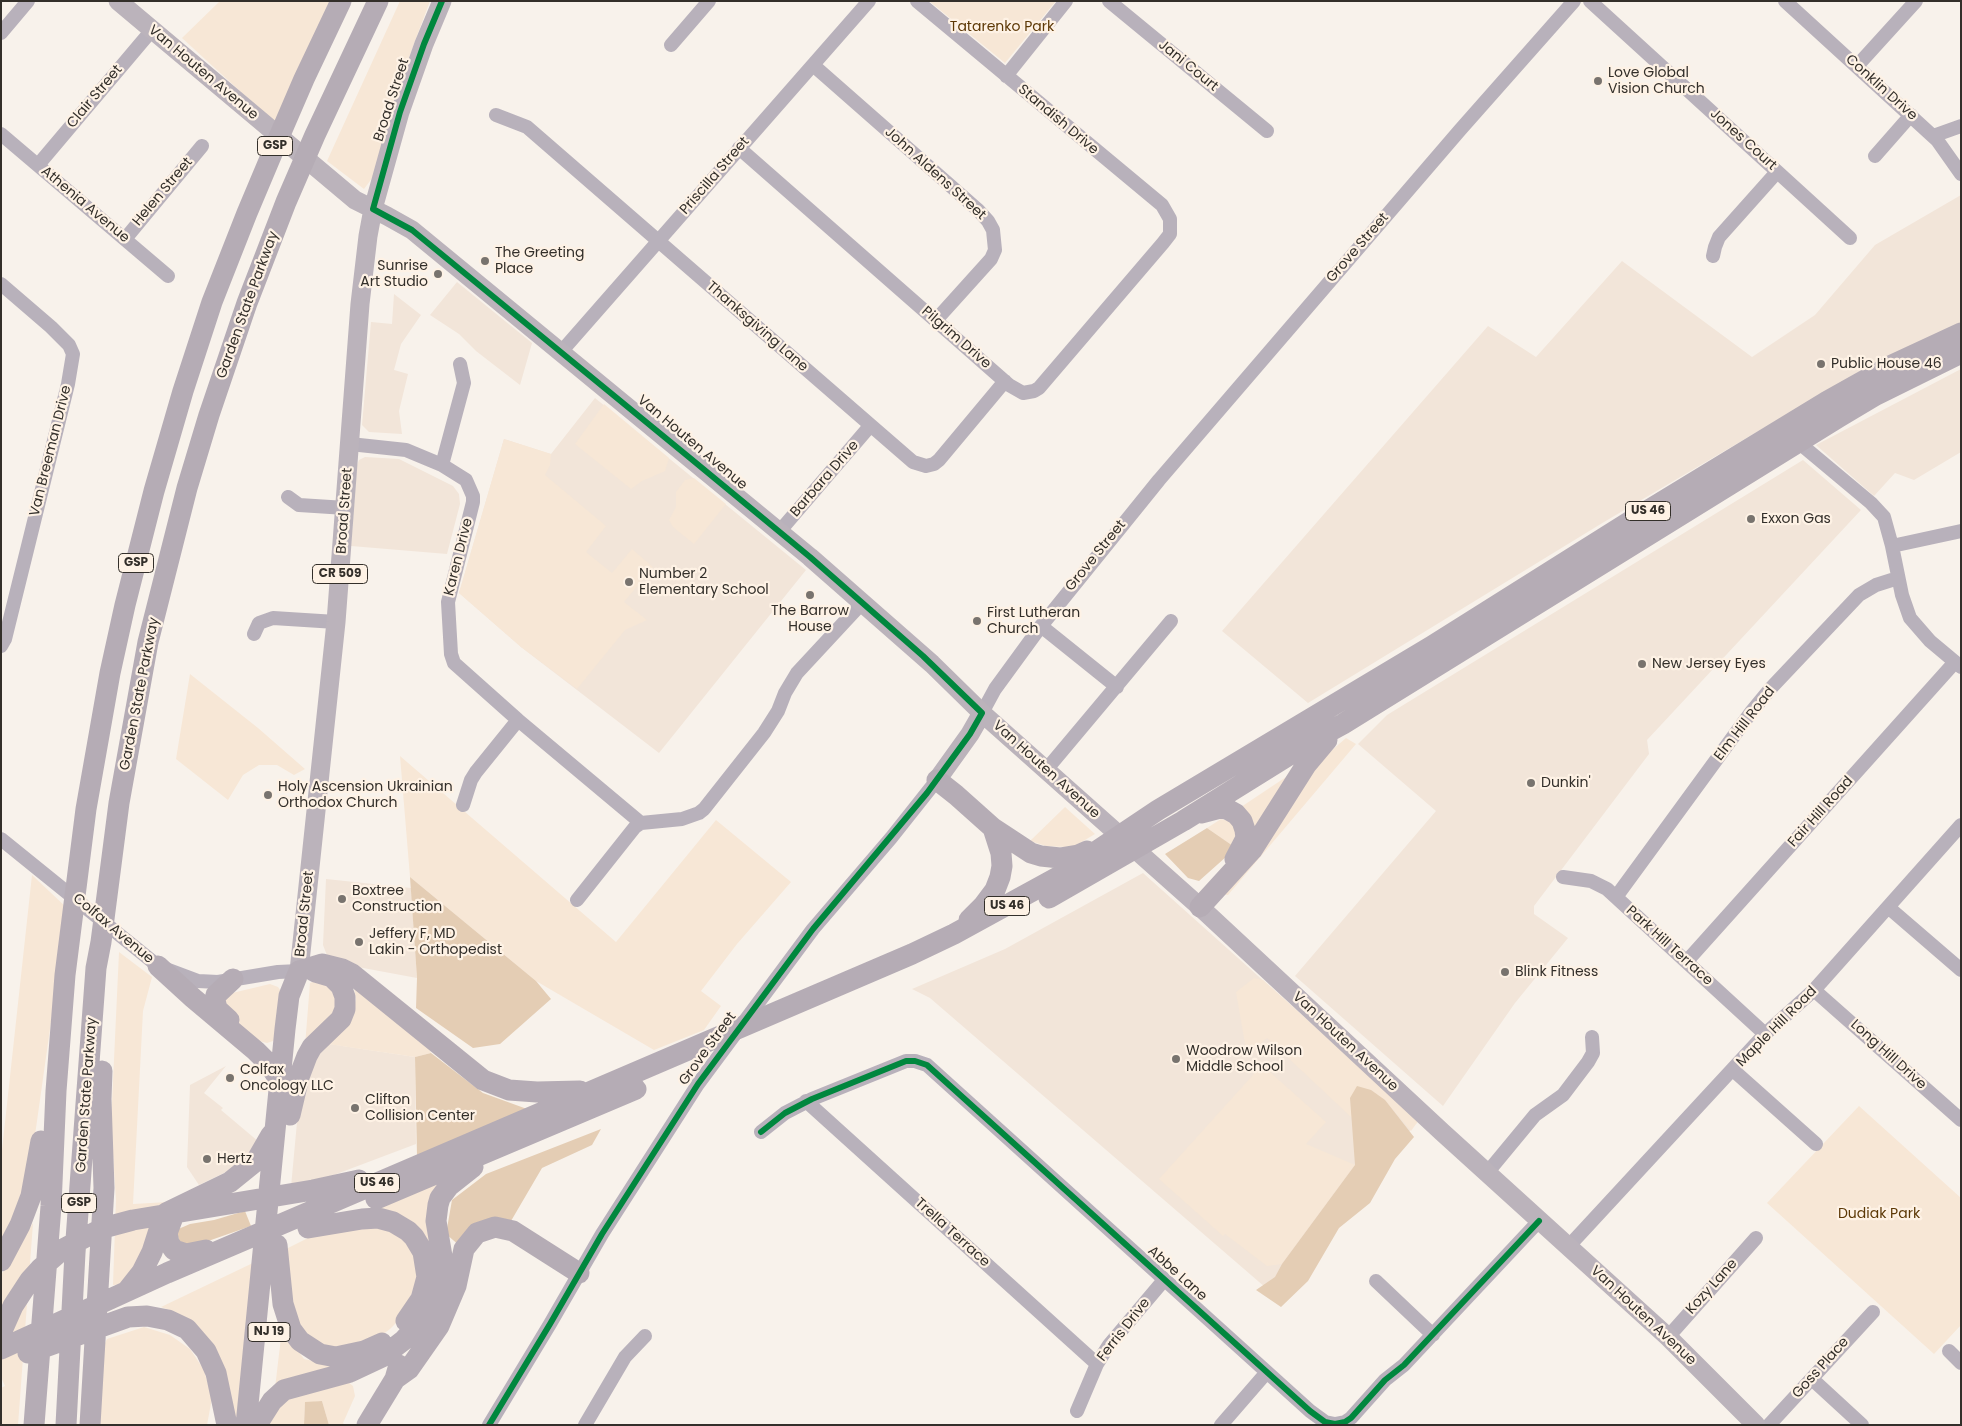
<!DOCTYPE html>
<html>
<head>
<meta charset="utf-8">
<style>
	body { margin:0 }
	#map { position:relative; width:1962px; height:1426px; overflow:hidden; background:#f8f2eb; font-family:Poppins,sans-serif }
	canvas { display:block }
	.frame { position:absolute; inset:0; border:2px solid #332f2a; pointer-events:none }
</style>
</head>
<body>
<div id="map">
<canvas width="1962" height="1426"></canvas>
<div class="frame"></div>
</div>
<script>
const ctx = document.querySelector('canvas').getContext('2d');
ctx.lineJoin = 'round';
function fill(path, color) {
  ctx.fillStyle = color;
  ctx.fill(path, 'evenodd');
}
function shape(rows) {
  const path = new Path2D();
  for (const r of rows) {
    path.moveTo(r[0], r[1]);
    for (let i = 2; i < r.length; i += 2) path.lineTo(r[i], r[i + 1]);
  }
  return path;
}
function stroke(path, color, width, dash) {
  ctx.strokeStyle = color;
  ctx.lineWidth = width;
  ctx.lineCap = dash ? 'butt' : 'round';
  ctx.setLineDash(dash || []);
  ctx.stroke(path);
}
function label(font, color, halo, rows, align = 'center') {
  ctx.font = font + ' Poppins,sans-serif';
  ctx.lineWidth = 4.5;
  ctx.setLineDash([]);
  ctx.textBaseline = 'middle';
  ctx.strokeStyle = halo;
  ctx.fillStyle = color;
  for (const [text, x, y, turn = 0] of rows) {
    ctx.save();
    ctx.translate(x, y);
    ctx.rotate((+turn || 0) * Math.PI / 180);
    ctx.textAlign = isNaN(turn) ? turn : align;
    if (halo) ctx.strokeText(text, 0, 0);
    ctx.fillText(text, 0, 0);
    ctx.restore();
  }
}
fill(shape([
	[1961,195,1961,324,1867,367,1604,522,1308,703,1222,631,1488,326,1536,357,1622,261,1752,357,1815,315,1875,245],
	[457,282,532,343,520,385,476,351,459,334,430,315],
	[394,294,421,315,401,344,394,370,408,374,399,411,402,434,369,432,362,425,371,322,392,324],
	[1961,369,1961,452,1914,480,1895,473,1874,496,1816,445],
	[595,398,806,570,659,753,521,647,459,593,504,439,551,454],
	[365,457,399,459,453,486,459,494,460,504,447,554,351,546,357,465,359,460],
	[1803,460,1861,510,1647,740,1649,754,1534,906,1534,914,1568,938,1515,1003,1443,1106,1295,976,1436,811,1358,744,1387,715],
	[1143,873,1419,1120,1273,1294,930,998,912,989,1005,949],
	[326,879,411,888,417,978,347,965,328,958,323,945],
	[323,1043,415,1057,416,1144,310,1184,291,1187,301,1079],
	[226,1066,204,1093,223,1108,221,1110,259,1142,250,1155,230,1170,199,1185,187,1167,190,1085]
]), '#f2e5d9');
fill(shape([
	[220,1,333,1,277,125,182,38],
	[400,1,430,1,402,76,376,173,364,189,327,161],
	[929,1,1056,1,1005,63],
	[604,404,669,458,665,471,642,481,631,489,575,444],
	[504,439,551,454,550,465,545,475,606,526,586,552,612,573,632,549,653,567,624,602,647,620,625,630,577,689,521,647,459,593],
	[694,478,726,504,694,544,673,527,669,520,676,507,676,492,685,480],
	[190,674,258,728,305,769,294,775,277,765,259,765,243,775,228,800,176,759],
	[1346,738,1356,744,1228,895,1221,894,1308,771],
	[400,756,616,942,716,820,791,882,737,944,701,991,721,1006,704,1030,654,1050,536,981,410,877],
	[1295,771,1254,836,1241,807],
	[1065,807,1095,834,1075,846,1065,847,1046,846,1030,841],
	[1221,819,1232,822,1236,828,1236,848,1207,828],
	[32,875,67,908,26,1199,1,1251,1,1159],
	[119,952,152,977,143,1011,133,1204,168,1202,130,1284,113,1285,116,1200,111,1124],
	[1254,978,1263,980,1419,1120,1411,1131,1385,1100,1371,1090,1350,1098,1352,1118,1267,1038,1247,1055,1236,992],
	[315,981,333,989,339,1006,305,1046,310,983],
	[353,982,428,1046,431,1053,415,1057,328,1044,350,1021,356,999],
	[270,984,278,987,283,994,278,1036,273,1041,267,1043,259,1041,224,1011,224,998,228,994],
	[1262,1065,1326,1122,1306,1144,1355,1165,1282,1264,1267,1266,1225,1234,1223,1236,1159,1179],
	[1859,1106,1961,1198,1961,1325,1934,1354,1767,1203],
	[455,1173,433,1270,373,1210],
	[33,1223,18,1425,1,1425,1,1388,5,1386,1,1377,1,1275],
	[375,1223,409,1241,421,1276,397,1322,390,1329,382,1335,331,1350,295,1326,286,1249,316,1234],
	[255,1262,241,1425,233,1425,228,1388,172,1311,161,1307],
	[144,1327,170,1335,190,1349,204,1370,212,1398,207,1425,96,1425,100,1353,107,1339],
	[282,1329,304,1359,348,1369,275,1388],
	[348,1382,353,1386,355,1396,343,1423,345,1425,329,1425,322,1401,305,1403,304,1425,266,1425,275,1403]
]), '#f7e7d6');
fill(shape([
	[1207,828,1236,848,1199,881,1188,878,1165,854],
	[410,877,536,981,551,999,500,1044,473,1048,416,1008,417,978],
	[431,1053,483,1093,527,1109,417,1156,415,1057],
	[1357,1086,1371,1090,1385,1100,1414,1137,1395,1159,1370,1203,1339,1228,1308,1281,1281,1307,1256,1290,1275,1277,1282,1264,1355,1165,1350,1098],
	[601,1129,592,1145,542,1168,511,1221,460,1246,446,1234,452,1200,486,1174],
	[245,1211,251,1226,194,1246,180,1243,176,1230,190,1224,214,1220],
	[322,1401,329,1425,304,1425,305,1402]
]), '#e4cdb4');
stroke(shape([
	[1109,1,1267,131],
	[1590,1,1850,238],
	[1785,1,1937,140,1961,174],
	[1,33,28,1],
	[671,45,709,1],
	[813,65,978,210,988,221,993,230,995,250,991,259,936,320],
	[1857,66,1916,1],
	[1006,76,1066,1],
	[496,115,527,127,913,462,926,466,934,464,939,460,1005,381],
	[1,134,168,276],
	[1933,136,1961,126],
	[739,148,1009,385,1023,393,1034,391,1039,388,1163,243,1170,234,1170,219,1162,205,917,1],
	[1875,156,1911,115],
	[38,165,152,30],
	[125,239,202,146],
	[1713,256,1715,247,1719,237,1777,172],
	[1,284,51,327,69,345,73,354,68,384,5,639,1,646],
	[561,352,869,1],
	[1798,442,1871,503,1884,517,1892,546,1902,595,1910,618,1930,641,1961,667],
	[350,444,406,450,442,465,466,480,473,496,473,502,448,602,451,654,454,663,518,720,641,823],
	[442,465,464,383,460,364],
	[288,497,299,505,346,508],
	[779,532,870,426],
	[1892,546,1961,531],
	[1041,626,1117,687],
	[254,634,259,623,273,618,336,622],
	[982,713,995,689,1041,626,1159,480,1460,130,1574,1],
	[1046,770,1171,621],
	[463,805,471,780,476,772,518,720],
	[1,839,158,966,198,981,218,982,278,972,299,971],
	[1563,877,1591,881,1607,889,1765,1034],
	[1616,897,1752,711,1771,688,1859,595,1876,585,1898,578],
	[577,900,635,827,641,823,682,819,699,813,704,809,764,733,778,711,785,693,797,673,862,603],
	[1888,907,1961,970],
	[1687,961,1955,662],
	[1814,990,1961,1120],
	[1733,1070,1816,1144],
	[806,1101,1097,1364],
	[761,1132,785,1113,812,1099,906,1061,915,1061,927,1065,1310,1411,1325,1422,1335,1424,1345,1422,1351,1418,1385,1380,1404,1365,1539,1221],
	[1487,1173,1535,1115,1563,1095,1588,1062,1593,1053,1592,1037],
	[1568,1247,1765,1034,1814,990,1961,825],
	[1376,1281,1433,1335],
	[1668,1337,1756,1238],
	[1949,1351,1961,1363],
	[1812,1379,1862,1425],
	[1077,1411,1097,1364,1109,1345,1164,1280],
	[489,1425,550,1324,602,1234,698,1084,813,929,891,838,937,780],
	[585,1425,625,1357,645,1336],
	[1221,1425,1267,1372],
	[1769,1425,1873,1312]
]), '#b8b1bb', 14);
stroke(shape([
	[118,1,355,200,387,216,412,230,810,557,932,664,982,713,1200,907,1442,1132,1668,1337,1756,1425],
	[937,780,970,734,982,713],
	[299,971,336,622,360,304,368,236,373,209,400,112,424,44,442,1]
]), '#bbb3bb', 19);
stroke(shape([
	[937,780,956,795,993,828,1031,853,1041,856,1060,858,1078,855,1087,851],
	[1201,813,1220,808,1227,809,1236,814,1242,821,1245,830,1246,838,1235,859],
	[1049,898,1183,821,1310,742,1343,724,1839,417,1876,395,1961,353],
	[1200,907,1252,850,1306,765,1327,740],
	[969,920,983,906,995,890,1000,877,1002,866,1001,853,993,828],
	[158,966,193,998,256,1051,269,1064,280,1081],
	[299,971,322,964,342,969,352,974,483,1080,509,1090,537,1092,580,1091],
	[229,1020,217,1009,215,1000,216,995,233,979],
	[290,1115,299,1077,307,1056,312,1047,341,1019,345,1009,345,997,341,986,332,977,315,972],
	[376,1199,636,1089],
	[173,1217,167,1233,169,1243,174,1250,186,1254,206,1250],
	[308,1228,362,1219,378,1218,393,1222,408,1231,414,1237,423,1252,427,1277,421,1299,406,1321],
	[277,1245,283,1304,291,1329,300,1341,320,1354,336,1357,364,1351,382,1343],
	[1,1261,20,1225,31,1196,41,1141],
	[127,1291,142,1272,152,1252,160,1227,166,1213,230,1182,256,1161,271,1135],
	[1,1333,13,1306,30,1280,40,1269,63,1249,103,1228,133,1220,313,1190,359,1180],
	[1,1349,167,1273,912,954,954,934,1058,877,1158,810,1432,646,1634,519,1826,402,1892,365,1961,333],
	[28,1353,128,1317,147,1316,168,1320,187,1329,206,1351,216,1373,227,1425],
	[395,1379,409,1369,439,1326,456,1286,464,1249,477,1233,495,1227,513,1231,579,1273],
	[260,1420,272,1401,284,1390,350,1372,382,1357,404,1340,435,1305,442,1286,444,1268,436,1221,438,1205,440,1198,449,1186,473,1167],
	[34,1425,51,1206,56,1091,65,975,86,809,110,673,125,605,154,491,183,391,212,302,247,213,279,137,304,79,341,1],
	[66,1425,75,1253,96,968,101,942,119,803,148,642,187,488,209,415,247,303,286,202,315,135,378,1],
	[90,1425,104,1188,101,1099,102,1071],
	[246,1425,285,1029,289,996,299,971],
	[367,1425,395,1379,399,1365]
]), '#b5acb5', 21);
stroke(shape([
	[442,1,424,44,400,112,373,209,412,230,690,458,810,557,923,656,982,713,970,734,927,793,813,929,698,1084,602,1234,550,1324,489,1425],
	[761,1132,785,1113,812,1099,906,1061,915,1061,927,1065,1310,1411,1325,1422,1335,1424,1345,1422,1351,1418,1385,1380,1404,1365,1539,1221]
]), '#00873e', 6);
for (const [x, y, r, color] of [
	[1598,81,5,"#78736e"],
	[485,261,5,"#78736e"],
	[438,274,5,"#78736e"],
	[1821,364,5,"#78736e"],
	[1751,519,5,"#78736e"],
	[629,582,5,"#78736e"],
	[810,595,5,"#78736e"],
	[977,621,5,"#78736e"],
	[1642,664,5,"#78736e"],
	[1531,783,5,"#78736e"],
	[268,795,5,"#78736e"],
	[342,899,5,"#78736e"],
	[359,942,5,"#78736e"],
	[1505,972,5,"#78736e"],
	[1176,1059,5,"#78736e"],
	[230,1078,5,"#78736e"],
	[355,1108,5,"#78736e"],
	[207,1159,5,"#78736e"]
]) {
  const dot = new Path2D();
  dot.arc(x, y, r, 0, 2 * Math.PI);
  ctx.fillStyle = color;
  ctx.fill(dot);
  stroke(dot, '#fef2e5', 2);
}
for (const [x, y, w] of [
	[275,146,35],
	[1648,511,45],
	[136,563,35],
	[340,574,55],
	[1007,906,45],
	[377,1183,45],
	[79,1203,35],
	[269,1332,42]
]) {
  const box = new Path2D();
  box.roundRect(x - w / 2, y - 9.5, w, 19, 4);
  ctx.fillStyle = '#fef2e5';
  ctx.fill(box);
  stroke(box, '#332f2a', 1);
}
label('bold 12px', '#332f2a', null, [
	["GSP",275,146],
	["US 46",1648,511],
	["GSP",136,563],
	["CR 509",340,574],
	["US 46",1007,906],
	["US 46",377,1183],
	["GSP",79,1203],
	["NJ 19",269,1332]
]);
label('14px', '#5d3907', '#fef2e5', [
	["Tatarenko Park",1002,27],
	["Dudiak Park",1879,1214]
]);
label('14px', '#332f2a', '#fef2e5', [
	["Jani Court",1188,66,39],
	["Van Houten Avenue",203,73,40],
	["Conklin Drive",1881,88,42],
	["Clair Street",95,97,-50],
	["Broad Street",392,100,-72],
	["Standish Drive",1058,120,40],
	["Jones Court",1743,140,42],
	["John Aldens Street",935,174,42],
	["Priscilla Street",715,176,-49],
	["Helen Street",163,192,-50],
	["Athenia Avenue",85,205,40],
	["Grove Street",1358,248,-49],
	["Garden State Parkway",248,305,-70],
	["Thanksgiving Lane",757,327,41],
	["Pilgrim Drive",956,338,41],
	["Van Houten Avenue",692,443,40],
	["Van Breeman Drive",51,451,-76],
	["Barbara Drive",825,479,-49],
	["Broad Street",345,511,-86],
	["Grove Street",1096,556,-51],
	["Karen Drive",459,557,-76],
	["Garden State Parkway",140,694,-79],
	["Elm Hill Road",1745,724,-52],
	["Van Houten Avenue",1046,770,42],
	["Fair Hill Road",1821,812,-48],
	["Broad Street",305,914,-84],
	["Colfax Avenue",113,929,40],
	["Park Hill Terrace",1669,946,42],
	["Maple Hill Road",1777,1027,-45],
	["Van Houten Avenue",1345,1042,43],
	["Grove Street",708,1049,-54],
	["Long Hill Drive",1888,1055,42],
	["Garden State Parkway",87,1095,-86],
	["Trella Terrace",952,1233,42],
	["Abbe Lane",1177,1274,42],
	["Kozy Lane",1712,1287,-48],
	["Van Houten Avenue",1643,1316,43],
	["Ferris Drive",1124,1330,-52],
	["Goss Place",1821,1368,-48]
]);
label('14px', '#332f2a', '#fef2e5', [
	["Love Global",1608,73],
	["Vision Church",1608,89],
	["The Greeting",495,253],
	["Place",495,269],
	["Sunrise",428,266,"right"],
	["Art Studio",428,282,"right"],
	["Public House 46",1831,364],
	["Exxon Gas",1761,519],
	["Number 2",639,574],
	["Elementary School",639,590],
	["The Barrow",810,611,"center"],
	["House",810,627,"center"],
	["First Lutheran",987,613],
	["Church",987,629],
	["New Jersey Eyes",1652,664],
	["Dunkin'",1541,783],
	["Holy Ascension Ukrainian",278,787],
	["Orthodox Church",278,803],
	["Boxtree",352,891],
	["Construction",352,907],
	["Jeffery F, MD",369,934],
	["Lakin - Orthopedist",369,950],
	["Blink Fitness",1515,972],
	["Woodrow Wilson",1186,1051],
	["Middle School",1186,1067],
	["Colfax",240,1070],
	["Oncology LLC",240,1086],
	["Clifton",365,1100],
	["Collision Center",365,1116],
	["Hertz",217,1159]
], 'left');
</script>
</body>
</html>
